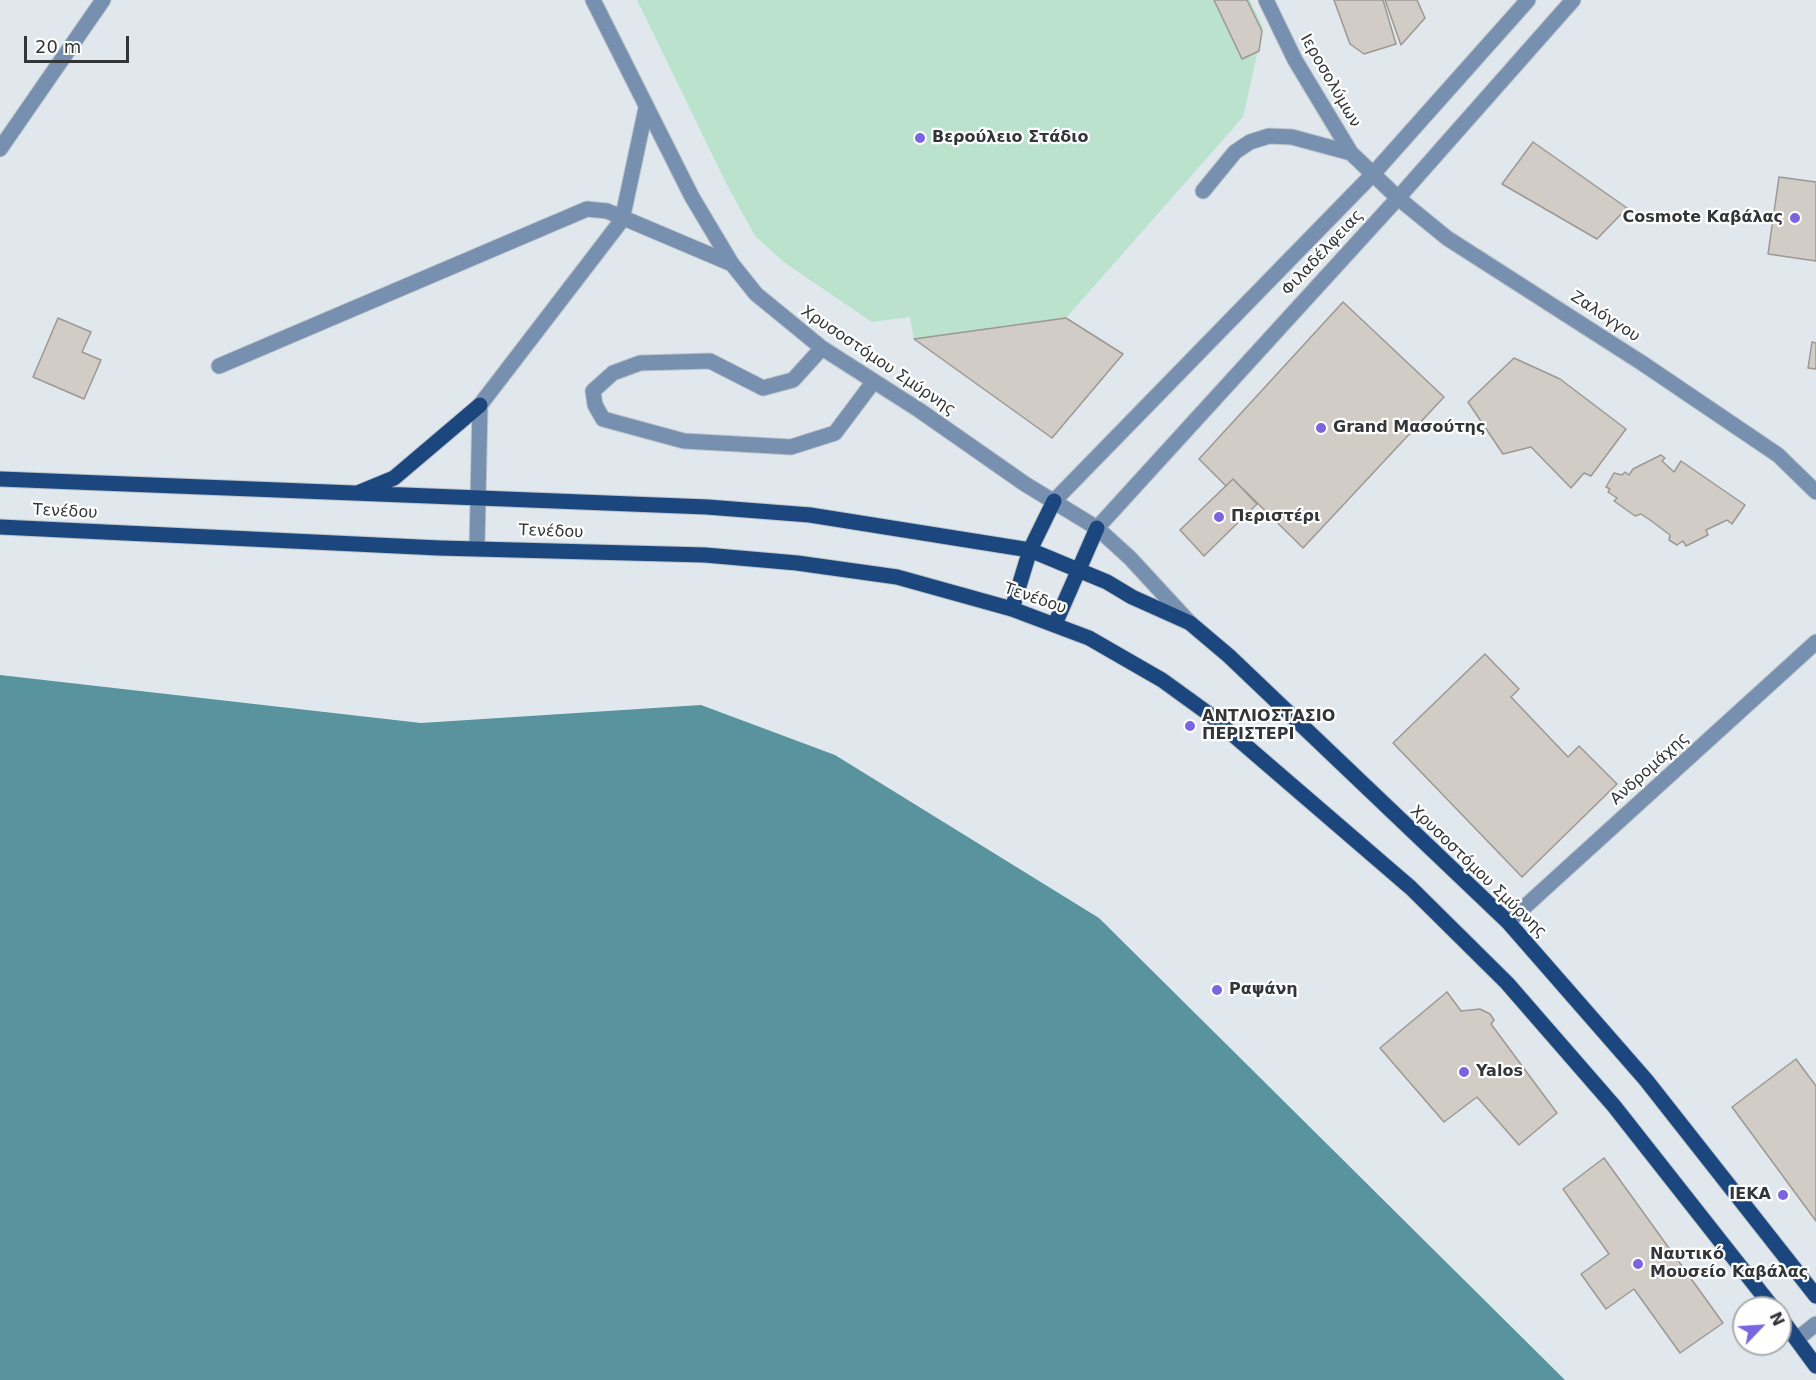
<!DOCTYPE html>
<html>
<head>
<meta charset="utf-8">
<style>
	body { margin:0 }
	#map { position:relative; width:1816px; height:1380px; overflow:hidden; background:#e0e8ee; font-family:"DejaVu Sans",sans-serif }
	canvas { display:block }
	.north { position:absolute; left:1732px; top:1296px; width:60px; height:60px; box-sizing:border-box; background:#fff; border:2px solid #adafaf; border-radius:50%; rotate:65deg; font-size:16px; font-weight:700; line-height:24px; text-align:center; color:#333638 }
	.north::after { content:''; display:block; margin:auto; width:21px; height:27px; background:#7965e0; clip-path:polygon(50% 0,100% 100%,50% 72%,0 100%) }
	.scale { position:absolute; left:24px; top:36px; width:105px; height:27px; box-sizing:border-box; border:3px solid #333638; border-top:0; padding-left:8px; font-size:18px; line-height:21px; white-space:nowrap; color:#333638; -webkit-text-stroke:4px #fff; paint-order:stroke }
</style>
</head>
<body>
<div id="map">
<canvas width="1816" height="1380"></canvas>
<div class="north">N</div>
<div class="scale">20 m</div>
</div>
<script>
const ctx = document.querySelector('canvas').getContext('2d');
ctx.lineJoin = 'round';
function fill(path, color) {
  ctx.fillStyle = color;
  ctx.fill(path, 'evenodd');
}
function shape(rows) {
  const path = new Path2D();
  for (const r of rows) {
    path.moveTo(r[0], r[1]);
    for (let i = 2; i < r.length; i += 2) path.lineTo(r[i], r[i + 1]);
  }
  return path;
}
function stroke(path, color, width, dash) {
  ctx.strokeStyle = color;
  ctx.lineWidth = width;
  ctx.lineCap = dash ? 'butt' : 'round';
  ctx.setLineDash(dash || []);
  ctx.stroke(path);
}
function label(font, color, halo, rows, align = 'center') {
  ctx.font = font + ' "DejaVu Sans",sans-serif';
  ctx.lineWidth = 4.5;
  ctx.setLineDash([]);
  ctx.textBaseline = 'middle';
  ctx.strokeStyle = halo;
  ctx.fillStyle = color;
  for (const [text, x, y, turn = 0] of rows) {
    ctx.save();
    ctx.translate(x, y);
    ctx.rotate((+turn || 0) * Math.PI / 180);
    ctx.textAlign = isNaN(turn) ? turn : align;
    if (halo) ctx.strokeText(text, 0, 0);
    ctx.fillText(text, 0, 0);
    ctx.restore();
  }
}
fill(shape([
	[637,0,1250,0,1263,28,1243,117,1066,318,914,340,910,317,872,322,785,263,755,236,726,183]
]), '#bae2cd');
fill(shape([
	[0,675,421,723,701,705,835,755,1099,918,1565,1380,0,1380]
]), '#59939d');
const building = shape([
	[1214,0,1247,0,1262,31,1259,51,1242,59,1214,0],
	[1334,0,1383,0,1396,44,1364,54,1350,44,1334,0],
	[1385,0,1417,0,1425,18,1401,45,1385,0],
	[1533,142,1627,208,1597,239,1502,184,1533,142],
	[1779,177,1816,182,1816,261,1768,254,1779,177],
	[1343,302,1444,397,1303,548,1233,479,1226,486,1199,459,1343,302],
	[58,318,91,332,82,352,101,360,84,399,33,377,58,318],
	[1066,318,1123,354,1052,438,914,339,1066,318],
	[1812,342,1816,343,1816,369,1808,368,1812,342],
	[1514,358,1560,379,1626,429,1591,476,1584,473,1571,488,1531,447,1503,454,1468,402,1514,358],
	[1661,455,1665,458,1662,461,1674,472,1681,461,1745,505,1732,524,1727,520,1706,530,1708,535,1686,546,1683,541,1677,545,1669,540,1670,535,1650,520,1641,514,1635,516,1614,501,1617,498,1608,492,1610,489,1606,487,1614,473,1622,475,1625,472,1629,475,1633,469,1661,455],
	[1233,479,1257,504,1204,556,1180,530,1233,479],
	[1485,654,1519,689,1511,697,1568,757,1579,746,1617,784,1522,877,1393,743,1485,654],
	[1447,992,1461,1011,1480,1009,1490,1014,1494,1020,1491,1024,1557,1113,1519,1145,1477,1097,1444,1122,1380,1048,1447,992],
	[1796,1059,1816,1086,1816,1221,1732,1107,1796,1059],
	[1604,1158,1723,1323,1680,1353,1634,1289,1606,1309,1581,1274,1609,1254,1563,1189,1604,1158]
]);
fill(building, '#d1ccc5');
stroke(building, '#9d9892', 1.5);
const minor = shape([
	[593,0,692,197,732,264,756,294,822,348,919,410,1025,484,1097,528,1130,558,1190,623],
	[1266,0,1295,60,1351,153,1398,198,1447,238,1642,363,1778,455,1816,492],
	[0,149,103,0],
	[1203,191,1235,152,1250,142,1269,136,1292,137,1351,153],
	[822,348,793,380,763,388,710,361,640,363,613,373,593,391,595,405,603,419,684,441,791,447,835,433,874,381],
	[219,366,587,209,607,211,732,264],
	[1054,501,1373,174,1528,0],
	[1097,528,1398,198,1573,0],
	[477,547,480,405,622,220,646,108],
	[1508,922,1816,642],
	[1797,1339,1816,1324]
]);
const major = shape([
	[0,479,707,507,810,515,1030,550,1107,582,1132,597,1190,623,1229,656,1508,922,1646,1080,1816,1296],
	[360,492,394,478,480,405],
	[0,527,439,548,705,555,797,563,897,577,1012,609,1089,638,1162,680,1209,714,1411,888,1507,983,1614,1106,1773,1308],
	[1012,609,1030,550,1054,501],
	[1055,624,1097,528],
	[1780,1317,1816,1366]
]);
stroke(minor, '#bdc4ca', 17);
stroke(major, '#bdc4ca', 17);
stroke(minor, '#7890b0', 15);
stroke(major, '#1b477e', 15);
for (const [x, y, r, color] of [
	[920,138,6,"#7965e0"],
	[1795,218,6,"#7965e0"],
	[1321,428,6,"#7965e0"],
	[1219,517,6,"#7965e0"],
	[1190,726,6,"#7965e0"],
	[1217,990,6,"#7965e0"],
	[1464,1072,6,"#7965e0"],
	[1783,1195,6,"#7965e0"],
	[1638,1264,6,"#7965e0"]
]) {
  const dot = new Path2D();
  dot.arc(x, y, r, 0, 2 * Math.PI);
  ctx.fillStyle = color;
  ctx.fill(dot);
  stroke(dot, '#fff', 2);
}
label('16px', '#333638', '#fff', [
	["Ιεροσολύμων",1330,81,60],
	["Φιλαδέλφειας",1323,253,-47],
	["Ζαλόγγου",1605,317,33],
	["Χρυσοστόμου Σμύρνης",878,361,34],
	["Τενέδου",65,512,3],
	["Τενέδου",551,532,2],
	["Τενέδου",1035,599,19],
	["Ανδρομάχης",1650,769,-42],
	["Χρυσοστόμου Σμύρνης",1478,872,44]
]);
label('bold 16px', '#333638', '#fff', [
	["Βερούλειο Στάδιο",932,138],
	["Cosmote Καβάλας",1783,218,"right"],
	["Grand Μασούτης",1333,428],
	["Περιστέρι",1231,517],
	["ΑΝΤΛΙΟΣΤΑΣΙΟ",1202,717],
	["ΠΕΡΙΣΤΕΡΙ",1202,735],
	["Ραψάνη",1229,990],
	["Yalos",1476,1072],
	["ΙΕΚΑ",1771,1195,"right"],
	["Ναυτικό",1650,1255],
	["Μουσείο Καβάλας",1650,1273]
], 'left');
</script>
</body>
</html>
